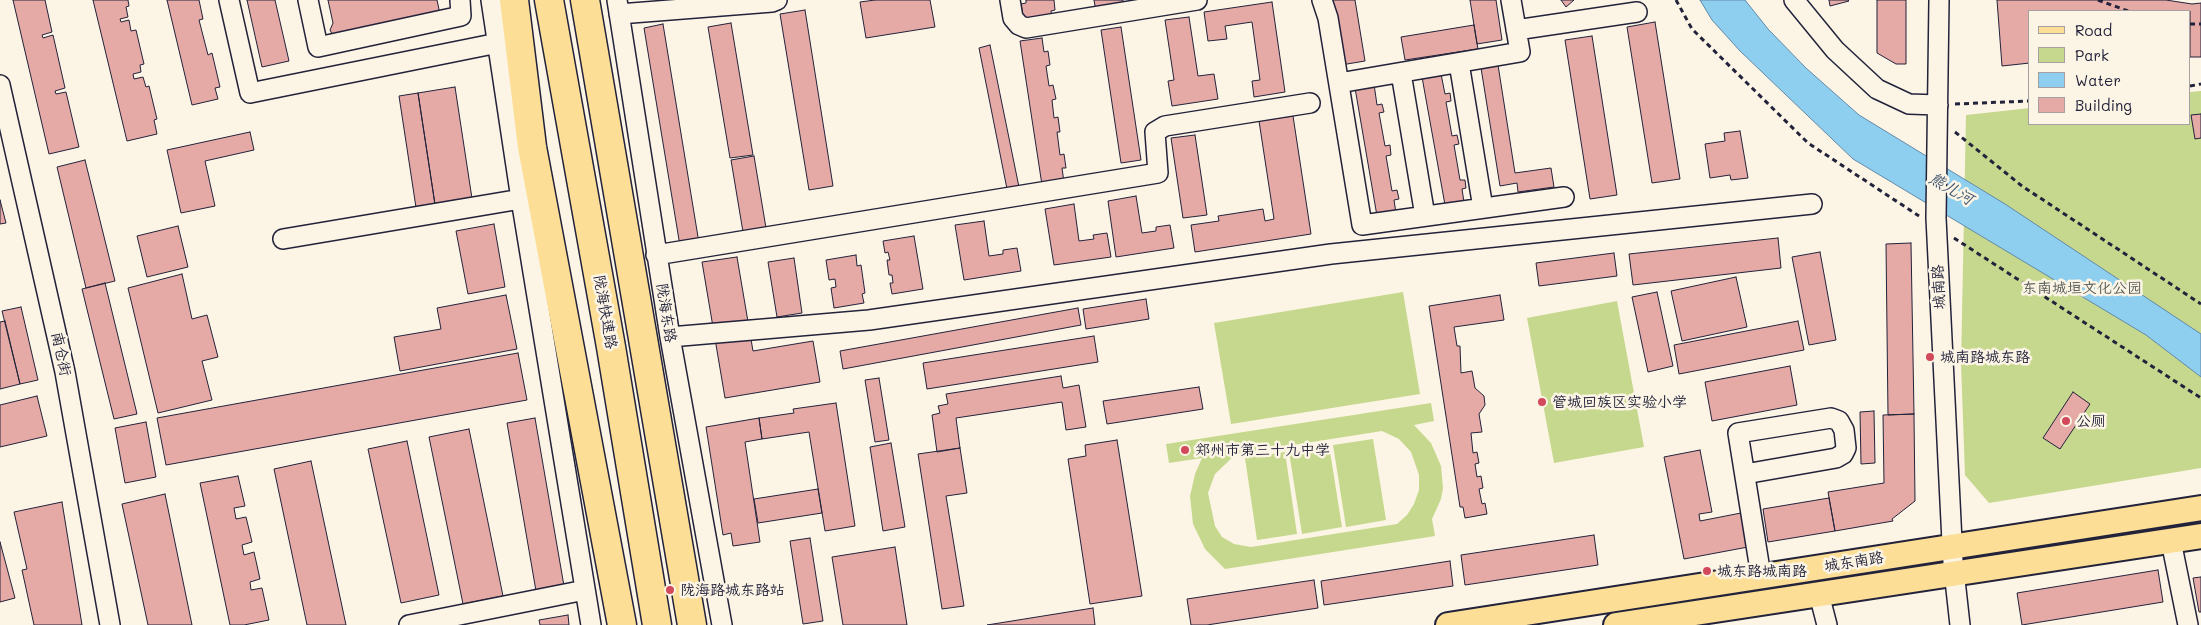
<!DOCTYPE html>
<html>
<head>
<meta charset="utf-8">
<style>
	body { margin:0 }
	#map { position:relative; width:2201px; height:625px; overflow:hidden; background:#fcf5e5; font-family:Mali,sans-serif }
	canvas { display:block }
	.legend { position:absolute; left:2028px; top:10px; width:162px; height:115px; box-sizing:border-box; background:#fcf5e5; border:1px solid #a5a1a1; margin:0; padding:6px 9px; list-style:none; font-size:15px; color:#22223b }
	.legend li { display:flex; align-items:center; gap:10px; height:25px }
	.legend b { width:25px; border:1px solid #a5a1a1 }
</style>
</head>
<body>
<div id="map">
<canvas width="2201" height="625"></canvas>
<ul class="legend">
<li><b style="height:6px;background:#fcde96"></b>Road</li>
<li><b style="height:14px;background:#c6d88d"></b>Park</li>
<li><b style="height:14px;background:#8eceef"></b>Water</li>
<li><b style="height:14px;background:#e5aaa5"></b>Building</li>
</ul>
</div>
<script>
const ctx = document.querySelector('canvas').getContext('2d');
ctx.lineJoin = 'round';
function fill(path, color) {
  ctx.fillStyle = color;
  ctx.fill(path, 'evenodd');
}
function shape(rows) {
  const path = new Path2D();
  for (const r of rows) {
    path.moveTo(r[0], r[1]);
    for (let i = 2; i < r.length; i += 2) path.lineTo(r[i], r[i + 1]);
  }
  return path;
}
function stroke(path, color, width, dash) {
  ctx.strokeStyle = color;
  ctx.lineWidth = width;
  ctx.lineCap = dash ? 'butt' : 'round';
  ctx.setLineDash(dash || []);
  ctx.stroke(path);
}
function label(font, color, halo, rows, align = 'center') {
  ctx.font = font + ' Mali,"LXGW WenKai TC",sans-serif';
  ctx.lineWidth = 5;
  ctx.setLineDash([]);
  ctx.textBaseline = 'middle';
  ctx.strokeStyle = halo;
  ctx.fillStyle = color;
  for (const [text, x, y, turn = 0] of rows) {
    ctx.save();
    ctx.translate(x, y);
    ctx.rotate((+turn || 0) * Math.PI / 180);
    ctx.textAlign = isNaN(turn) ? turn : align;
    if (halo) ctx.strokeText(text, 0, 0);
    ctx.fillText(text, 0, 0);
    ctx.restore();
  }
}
fill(shape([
	[2201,91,2201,468,1989,503,1965,475,1961,364,1966,115,2030,108,2030,124,2190,124,2190,92],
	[1403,292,1420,394,1231,424,1214,323],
	[1617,301,1644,447,1554,463,1527,318],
	[1431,403,1434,421,1414,425,1431,443,1441,466,1443,488,1441,499,1432,519,1435,536,1225,569,1205,549,1193,524,1190,496,1195,474,1202,458,1169,463,1166,444],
	[1382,431,1399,439,1411,452,1419,475,1419,490,1414,504,1407,515,1397,524,1251,547,1234,544,1222,537,1215,526,1208,493,1215,474,1236,454],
	[1373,439,1386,520,1346,527,1333,445],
	[1329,445,1342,527,1302,534,1289,452],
	[1285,452,1297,534,1257,540,1245,458]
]), '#c6d88d');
const water = shape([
	[1700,0,1745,0,1768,29,1806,68,1859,115,2005,204,2201,334,2201,377,2146,335,1853,159,1740,51,1712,20,1700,0]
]);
fill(water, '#8eceef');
stroke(water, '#6389a7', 1);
const building = shape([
	[13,0,45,0,52,32,42,35,43,38,53,35,65,88,55,91,56,94,66,92,79,147,49,154,13,0],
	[93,0,128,0,129,6,126,7,128,17,120,19,121,22,129,20,131,31,136,30,144,64,140,65,141,72,133,74,134,79,143,77,146,87,149,86,157,119,154,120,157,134,127,141,93,0],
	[167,0,199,0,203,19,199,20,208,55,212,53,220,87,215,88,218,99,192,105,167,0],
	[247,0,275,0,289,61,262,67,247,0],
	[328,0,437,0,440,14,333,36,330,30,333,23,328,0],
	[875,0,930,0,935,27,866,38,860,2,875,0],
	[1026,0,1054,0,1055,10,1051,11,1052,18,1024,22,1021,4,1026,3,1026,0],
	[1094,0,1123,0,1123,6,1096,11,1094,0],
	[1331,0,1355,0,1365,61,1341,65,1331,0],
	[1470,0,1496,0,1502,40,1477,44,1470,0],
	[1561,0,1574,0,1566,7,1561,0],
	[1829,0,1848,0,1849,1,1830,6,1829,0],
	[1877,0,1906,0,1906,64,1896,64,1877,53,1877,0],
	[1997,0,2166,0,2192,4,2201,3,2201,57,2190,57,2190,11,2030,11,2030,63,2002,66,1997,0],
	[1272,2,1285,92,1254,97,1252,81,1260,80,1252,22,1225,26,1227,39,1208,41,1204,12,1272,2],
	[805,10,833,186,809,190,780,14,805,10],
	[1189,17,1198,76,1214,74,1218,99,1172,106,1168,81,1174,80,1165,20,1189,17],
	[1655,22,1680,179,1652,183,1627,27,1655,22],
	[731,23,753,155,730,158,708,27,731,23],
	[663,24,699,243,680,246,644,28,663,24],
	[1474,25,1478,49,1405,60,1401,37,1474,25],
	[1121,27,1141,160,1121,163,1101,30,1121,27],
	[1592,36,1617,195,1590,199,1565,40,1592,36],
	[1042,38,1044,52,1048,51,1050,65,1046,66,1049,86,1053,85,1056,99,1052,100,1054,118,1058,117,1060,132,1057,132,1060,155,1064,154,1066,168,1062,168,1064,182,1042,185,1020,41,1042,38],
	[990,45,1020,192,1008,194,979,48,990,45],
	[1498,65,1515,173,1551,168,1554,187,1518,192,1517,183,1500,186,1481,68,1498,65],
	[1441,74,1445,94,1450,93,1451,101,1446,102,1452,136,1457,135,1459,144,1454,145,1460,180,1465,180,1466,188,1462,189,1464,202,1445,205,1422,77,1441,74],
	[1374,84,1377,105,1382,104,1384,112,1379,113,1385,146,1390,145,1391,155,1386,156,1392,191,1397,190,1399,199,1394,200,1396,213,1377,216,1355,88,1374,84],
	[455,87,473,205,436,211,418,93,455,87],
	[418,93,436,211,417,214,399,96,418,93],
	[2201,114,2201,138,2195,139,2191,115,2201,114],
	[1293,116,1311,234,1195,252,1191,225,1219,221,1218,216,1263,209,1265,221,1274,219,1259,121,1293,116],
	[1740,131,1748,178,1731,180,1730,175,1710,178,1705,144,1725,141,1724,133,1740,131],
	[250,132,254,150,205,161,215,206,181,213,167,150,250,132],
	[1195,135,1207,215,1183,218,1171,138,1195,135],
	[754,156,766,228,743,232,731,160,754,156],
	[85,160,115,281,86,288,57,167,85,160],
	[1136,196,1142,233,1156,231,1156,227,1170,225,1174,248,1116,257,1108,201,1136,196],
	[0,200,6,223,0,224,0,200],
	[1074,204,1079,241,1094,239,1093,235,1107,233,1111,257,1054,265,1045,209,1074,204],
	[984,221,989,256,1003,254,1003,250,1017,248,1021,271,964,280,955,225,984,221],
	[494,224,505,287,468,294,456,231,494,224],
	[178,226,188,267,147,277,137,236,178,226],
	[914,236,923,289,892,294,890,283,893,283,892,275,889,275,887,260,890,260,888,252,885,253,883,241,914,236],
	[1778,238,1781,268,1633,285,1629,254,1778,238],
	[1911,243,1914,414,1888,415,1886,244,1911,243],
	[1820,252,1836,340,1809,345,1792,257,1820,252],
	[1614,253,1617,276,1539,286,1536,263,1614,253],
	[856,255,857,266,861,265,865,293,862,294,864,303,834,308,831,288,836,287,835,279,829,280,826,260,856,255],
	[737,257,753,351,813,341,820,382,725,398,702,262,737,257],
	[794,258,802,313,777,317,768,262,794,258],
	[182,274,192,319,207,315,218,357,202,361,212,400,158,413,128,288,182,274],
	[1736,277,1747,327,1682,341,1671,291,1736,277],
	[105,283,137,414,114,419,82,289,105,283],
	[1657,292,1673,366,1648,372,1632,297,1657,292],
	[506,295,517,349,400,371,394,337,441,329,437,308,506,295],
	[1500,295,1504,320,1454,327,1457,346,1460,346,1461,373,1472,371,1475,388,1484,396,1485,405,1479,414,1482,432,1471,433,1473,453,1477,452,1479,463,1475,464,1477,477,1481,476,1483,488,1479,489,1482,504,1485,503,1487,514,1465,518,1463,507,1460,507,1429,306,1500,295],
	[1146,299,1149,319,1086,329,1083,309,1146,299],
	[21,307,38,380,20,384,2,311,21,307],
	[1078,308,1081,325,843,369,840,351,1078,308],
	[5,321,20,384,0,389,0,322,5,321],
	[1798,321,1804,350,1679,374,1674,345,1798,321],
	[1094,336,1098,362,927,389,923,363,1094,336],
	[518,353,527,400,166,465,157,418,518,353],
	[1790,366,1797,405,1712,421,1705,382,1790,366],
	[1061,376,1063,388,1079,385,1086,427,1066,430,1062,402,956,418,960,448,937,452,932,415,940,413,938,406,948,404,946,394,1061,376],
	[879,378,889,440,875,442,865,380,879,378],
	[1199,387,1203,409,1107,424,1103,401,1199,387],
	[2073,392,2090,404,2060,449,2043,438,2073,392],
	[37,396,47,436,0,447,0,405,37,396],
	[836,403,855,526,825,531,809,432,762,439,759,418,794,413,793,409,836,403],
	[1874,411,1875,463,1861,464,1860,412,1874,411],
	[1914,414,1915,501,1892,519,1893,521,1835,531,1828,492,1884,483,1883,415,1914,414],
	[535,418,564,586,536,591,507,423,535,418],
	[759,418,762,439,745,442,760,542,733,546,731,533,723,535,706,427,759,418],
	[146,422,156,477,125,483,115,428,146,422],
	[469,429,503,596,463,604,429,437,469,429],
	[1117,440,1142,596,1090,604,1068,459,1086,456,1085,445,1117,440],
	[407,441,439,595,401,603,368,449,407,441],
	[891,443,905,527,883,531,870,447,891,443],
	[960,448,967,493,946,496,964,606,942,609,918,454,960,448],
	[1700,450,1712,512,1699,514,1700,521,1741,513,1748,547,1684,559,1664,457,1700,450],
	[311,461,346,625,307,625,274,469,311,461],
	[238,476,245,506,234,508,236,519,246,517,252,542,242,545,244,555,254,552,260,579,250,582,251,590,262,588,269,620,244,625,230,625,200,483,238,476],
	[818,489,822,513,758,523,754,499,818,489],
	[165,494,192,625,148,625,122,504,165,494],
	[1829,498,1835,531,1768,542,1763,509,1829,498],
	[62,502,82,625,34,625,22,570,27,569,14,512,62,502],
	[1594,535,1598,565,1465,585,1461,555,1594,535],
	[810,538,823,621,803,624,790,541,810,538],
	[0,542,15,598,0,602,0,542],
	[895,547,907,625,843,625,832,557,895,547],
	[1450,561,1453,586,1324,605,1321,581,1450,561],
	[2158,570,2163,602,2022,625,2017,593,2158,570],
	[2201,577,2201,612,2199,612,2193,578,2201,577],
	[1314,580,1318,608,1207,625,1191,625,1187,599,1314,580],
	[1093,608,1095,625,987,625,1093,608],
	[568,615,569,625,540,625,539,620,568,615]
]);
fill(building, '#e5aaa5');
stroke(building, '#22223b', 1);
const minor = shape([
	[229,0,250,93,498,43],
	[308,0,318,47,461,16,460,0],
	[491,0,521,199,591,625],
	[617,0,670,337,722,625],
	[1010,0,1013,18,1019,25,1026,28,1197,0],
	[1322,0,1328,18,1362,225,1564,197],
	[1794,0,1835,50,1877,89,1909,104,1938,105],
	[1939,0,1936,218,1953,562,1960,625],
	[619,14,772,2,777,0],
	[1516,30,1637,12],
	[1459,63,1483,208],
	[1401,73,1425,216],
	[1339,83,1520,52,1511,0],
	[0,85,65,372,110,625],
	[283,239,521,199],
	[656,255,1158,173,1155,132,1165,126,1310,103],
	[670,337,869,320,1331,254,1812,204],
	[1745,474,1836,458,1843,454,1846,448,1844,430,1839,421,1831,418,1738,433,1761,576],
	[2171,541,2188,625],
	[1819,594,1827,625],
	[409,625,585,590]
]);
const major = shape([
	[1448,625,2201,508],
	[1616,625,2201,536]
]);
const highway = shape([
	[514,0,532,147,622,625],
	[549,0,611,347,657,625],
	[585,0,692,625]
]);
stroke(minor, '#22223b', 22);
stroke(major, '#22223b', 28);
stroke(highway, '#22223b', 31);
stroke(shape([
	[1676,0,1692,29,1808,143,1919,216],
	[2098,0,2128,11],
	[2190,24,2201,24],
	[2190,86,2201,84],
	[1955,104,2030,101],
	[1955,132,2022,186,2201,304],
	[1954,238,2201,398]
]), '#22223b', 3, [5, 4]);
stroke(minor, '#fcf5e5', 19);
stroke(major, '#fcde96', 24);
stroke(highway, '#fcde96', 28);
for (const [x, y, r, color] of [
	[1930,357,5,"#d1495b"],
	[1542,402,5,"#d1495b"],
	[2066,421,5,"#d1495b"],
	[1185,450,5,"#d1495b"],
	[1707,571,5,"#d1495b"],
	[670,590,5,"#d1495b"]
]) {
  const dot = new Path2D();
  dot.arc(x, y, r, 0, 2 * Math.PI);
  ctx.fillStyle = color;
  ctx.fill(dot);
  stroke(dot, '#fcf5e5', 2);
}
label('15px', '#22223b', '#fcf5e5', [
	["城南路",1939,287,-93],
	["陇海快速路",605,312,80],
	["陇海东路",666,313,81],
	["南仓街",61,354,78],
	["城东南路",1854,562,-9]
]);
label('15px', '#535954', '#fcf5e5', [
	["东南城垣文化公园",2082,288]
]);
label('15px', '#22223b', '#fcf5e5', [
	["城南路城东路",1940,357],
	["管城回族区实验小学",1552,402],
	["公厕",2076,421],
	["郑州市第三十九中学",1195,450],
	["城东路城南路",1717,571],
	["陇海路城东路站",680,590]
], 'left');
label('italic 16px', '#425671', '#fcf5e5', [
	["熊儿河",1951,189,30]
]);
</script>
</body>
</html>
